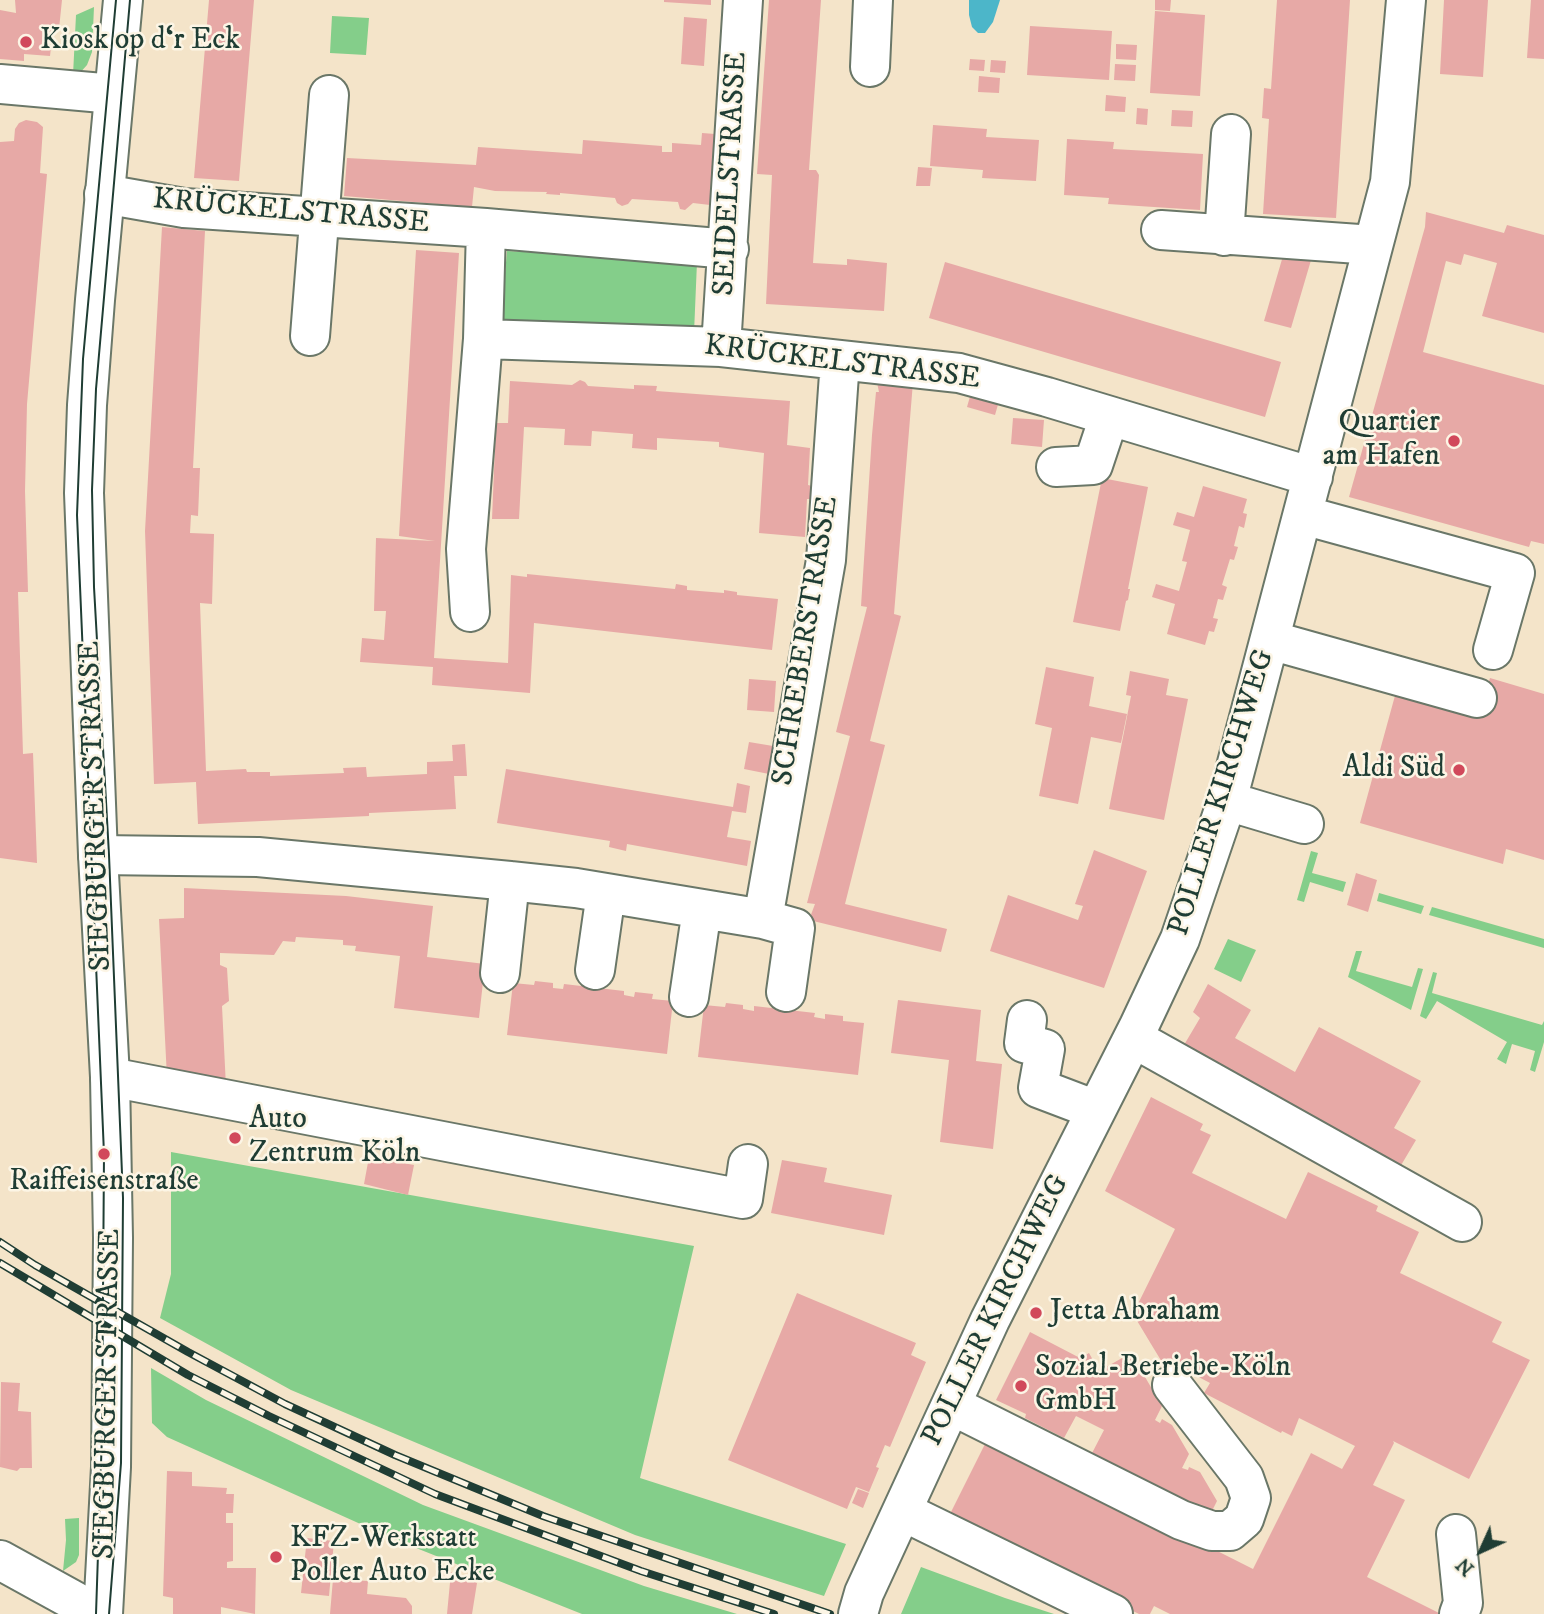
<!DOCTYPE html>
<html>
<head>
<meta charset="utf-8">
<style>
	body { margin:0 }
	#map { position:relative; width:1544px; height:1614px; overflow:hidden; background:#f4e4c9; font-family:"IM FELL DW Pica",serif }
	canvas { display:block }
	.north { position:absolute; left:1446px; top:1516px; width:70px; height:70px; -webkit-text-stroke:5px #fcf5e5; paint-order:stroke; rotate:225deg; font-size:19px; font-weight:700; line-height:28px; text-align:center; color:#1f3d34 }
	.north::after { content:''; display:block; margin:auto; width:24px; height:32px; background:#1f3d34; clip-path:polygon(50% 0,100% 100%,50% 72%,0 100%) }
</style>
</head>
<body>
<div id="map">
<canvas width="1544" height="1614"></canvas>
<div class="north">N</div>
</div>
<script>
const ctx = document.querySelector('canvas').getContext('2d');
ctx.lineJoin = 'round';
function fill(path, color) {
  ctx.fillStyle = color;
  ctx.fill(path, 'evenodd');
}
function shape(rows) {
  const path = new Path2D();
  for (const r of rows) {
    path.moveTo(r[0], r[1]);
    for (let i = 2; i < r.length; i += 2) path.lineTo(r[i], r[i + 1]);
  }
  return path;
}
function stroke(path, color, width, dash) {
  ctx.strokeStyle = color;
  ctx.lineWidth = width;
  ctx.lineCap = dash ? 'butt' : 'round';
  ctx.setLineDash(dash || []);
  ctx.stroke(path);
}
function label(font, color, halo, rows, align = 'center') {
  ctx.font = font + ' "IM FELL DW Pica",serif';
  ctx.lineWidth = 5;
  ctx.setLineDash([]);
  ctx.textBaseline = 'middle';
  ctx.strokeStyle = halo;
  ctx.fillStyle = color;
  for (const [text, x, y, turn = 0] of rows) {
    ctx.save();
    ctx.translate(x, y);
    ctx.rotate((+turn || 0) * Math.PI / 180);
    ctx.textAlign = isNaN(turn) ? turn : align;
    if (halo) ctx.strokeText(text, 0, 0);
    ctx.fillText(text, 0, 0);
    ctx.restore();
  }
}
fill(shape([
	[94,7,92,52,87,65,78,75,73,75,76,15],
	[332,16,369,18,366,55,330,53],
	[507,251,697,262,694,333,501,320],
	[1311,851,1318,853,1312,873,1346,882,1343,892,1310,882,1304,902,1297,900],
	[1379,893,1424,906,1421,914,1377,901],
	[1432,907,1544,939,1544,948,1429,915],
	[1228,939,1256,950,1241,982,1214,969],
	[1356,951,1362,951,1356,971,1412,987,1418,968,1423,969,1411,1010,1348,977],
	[1433,972,1437,973,1432,993,1542,1025,1544,1021,1544,1042,1535,1072,1530,1070,1535,1051,1512,1044,1506,1064,1497,1059,1507,1042,1437,1001,1426,1019,1420,1016],
	[171,1152,694,1246,640,1478,846,1544,824,1596,635,1535,291,1390,160,1318,171,1274],
	[151,1368,206,1400,423,1505,644,1586,737,1614,582,1614,396,1540,167,1437,152,1423],
	[79,1518,79,1555,76,1562,63,1571,66,1540,65,1519],
	[921,1567,1005,1598,1054,1614,901,1614]
]), '#84ce8a');
fill(shape([
	[969,0,1000,0,993,22,985,33,978,33,972,27,969,15]
]), '#4cb6c9');
fill(shape([
	[15,0,62,0,59,29,53,30,50,56,24,54,24,61,0,59,0,10,16,13],
	[209,0,254,0,239,181,194,178],
	[664,0,711,0,711,5,664,2],
	[769,0,821,0,809,170,816,170,819,175,813,263,847,265,847,259,887,263,884,311,766,304,772,175,757,174],
	[1155,0,1171,0,1170,11,1155,10],
	[1277,0,1350,0,1336,218,1263,214,1269,119,1262,118,1264,88,1271,89],
	[1444,0,1488,0,1483,77,1440,74],
	[1531,0,1544,0,1544,59,1527,58],
	[1155,11,1205,15,1200,96,1150,93],
	[684,17,707,19,704,66,681,64],
	[1030,26,1112,31,1109,80,1027,75],
	[1116,44,1137,45,1136,60,1116,59],
	[970,59,985,60,984,71,969,70],
	[991,60,1006,61,1005,73,990,72],
	[1115,64,1136,65,1135,81,1114,80],
	[979,76,1000,78,999,93,978,92],
	[1106,95,1126,97,1125,112,1105,111],
	[1137,108,1148,109,1147,125,1136,124],
	[1172,110,1193,111,1192,127,1171,126],
	[26,120,37,122,43,127,40,173,47,174,27,404,25,491,28,592,18,592,23,754,33,753,37,863,0,858,0,142,14,141,15,129,19,123],
	[933,125,987,129,986,137,1039,140,1036,181,982,178,983,170,930,166],
	[702,133,715,134,710,205,693,203,685,210,680,209,678,202,632,199,628,204,622,206,617,203,615,198,560,193,560,195,546,194,547,192,495,191,474,187,472,207,344,196,347,158,476,165,478,147,582,154,583,140,662,146,662,152,672,152,672,143,701,145],
	[1067,139,1114,142,1113,149,1203,154,1200,210,1108,204,1109,198,1064,195],
	[918,167,932,168,930,186,916,186],
	[1426,212,1504,233,1507,225,1544,235,1544,333,1482,316,1497,263,1464,254,1461,265,1446,261,1423,352,1544,385,1544,544,1531,541,1529,547,1349,497,1425,227],
	[162,227,205,231,193,468,200,468,198,516,191,515,190,533,214,534,212,604,200,603,206,771,246,769,247,772,270,772,270,776,344,773,343,768,366,767,367,777,427,774,427,762,453,761,452,745,465,744,467,776,454,776,456,809,369,813,369,816,198,824,196,782,154,784,145,531],
	[1285,249,1314,250,1291,328,1264,321],
	[416,250,459,253,434,658,508,663,511,575,527,577,527,574,675,589,676,584,687,586,687,590,724,593,724,590,737,592,737,595,778,599,772,650,534,623,530,693,432,685,433,667,360,662,362,638,384,640,386,611,374,611,376,538,435,541,399,536],
	[945,262,1281,362,1265,417,929,318],
	[876,378,913,382,894,614,901,616,870,741,885,745,845,904,947,929,941,952,809,920,815,904,807,903,850,736,836,732,867,607,861,606,872,435,876,392,879,392],
	[580,380,585,382,588,386,634,389,634,385,657,386,656,391,790,401,787,445,810,448,808,485,812,486,811,499,807,499,805,537,759,533,764,453,719,447,719,442,657,438,657,450,632,448,633,434,592,431,591,446,564,445,565,429,524,427,519,519,492,519,496,423,508,423,510,381,572,385],
	[971,393,999,401,995,415,967,407],
	[1013,418,1044,420,1042,447,1011,444],
	[1102,478,1148,487,1128,589,1130,589,1128,600,1126,601,1120,631,1073,622],
	[1203,486,1247,499,1243,513,1247,514,1244,528,1239,526,1234,546,1238,547,1234,560,1230,559,1222,585,1227,587,1223,600,1218,599,1213,618,1218,619,1214,632,1209,631,1205,645,1167,634,1175,604,1152,597,1156,584,1179,591,1187,562,1182,561,1190,530,1173,525,1177,512,1194,517],
	[1046,667,1094,677,1089,706,1127,714,1121,743,1091,737,1078,804,1039,796,1052,728,1035,724],
	[1130,671,1169,679,1166,695,1188,699,1164,820,1109,809,1131,696,1126,695],
	[1490,678,1544,694,1544,860,1506,849,1503,864,1360,823,1396,692,1479,713],
	[749,679,776,681,774,712,747,710],
	[749,742,779,747,774,775,744,769],
	[506,769,733,807,737,783,750,786,746,813,732,811,727,837,751,841,747,866,627,844,626,851,609,847,610,841,497,823],
	[1094,850,1147,871,1104,988,990,951,1008,895,1078,920,1083,906,1075,904],
	[1356,873,1377,880,1368,912,1347,905],
	[184,888,346,896,433,906,427,957,485,964,479,1018,394,1008,400,956,355,951,356,946,343,945,343,940,296,937,295,942,283,941,274,955,220,953,220,965,227,968,229,1001,222,1006,226,1087,167,1078,159,919,184,918],
	[535,981,553,983,553,988,563,989,564,984,624,991,624,995,634,997,635,992,653,994,652,999,673,1001,667,1054,507,1035,513,983,534,985],
	[1208,984,1251,1010,1235,1038,1295,1072,1319,1027,1421,1081,1394,1128,1416,1140,1400,1167,1184,1045,1200,1018,1193,1012],
	[898,1000,981,1010,976,1061,1002,1064,993,1149,940,1142,949,1060,891,1053],
	[726,1003,743,1005,743,1009,754,1011,754,1006,815,1013,814,1017,825,1019,825,1014,843,1016,843,1021,864,1023,858,1075,698,1057,704,1005,725,1007],
	[1151,1097,1203,1124,1200,1130,1211,1135,1192,1173,1286,1219,1308,1172,1378,1206,1376,1211,1419,1232,1400,1273,1502,1322,1492,1342,1530,1360,1469,1479,1393,1441,1394,1443,1373,1485,1405,1500,1367,1577,1441,1614,1170,1614,1154,1606,1150,1614,1139,1614,948,1518,989,1436,1253,1569,1311,1453,1342,1469,1355,1446,1299,1418,1292,1436,1282,1431,1281,1433,1204,1393,1210,1383,1172,1363,1165,1367,1151,1344,1133,1314,1175,1229,1105,1191],
	[369,1157,414,1165,408,1195,364,1184],
	[782,1160,827,1168,824,1182,892,1195,884,1235,771,1213],
	[797,1293,916,1343,911,1355,926,1362,890,1447,885,1445,876,1467,879,1468,869,1492,856,1487,847,1509,728,1460],
	[1030,1332,1080,1358,1089,1353,1099,1371,1131,1353,1162,1406,1155,1420,1160,1423,1162,1419,1172,1425,1189,1454,1182,1468,1188,1470,1189,1467,1200,1472,1217,1501,1209,1517,1090,1457,1104,1430,1076,1416,1064,1438,1025,1418,1026,1414,996,1400],
	[1,1382,20,1383,18,1411,31,1412,32,1468,20,1468,17,1471,0,1467],
	[167,1471,192,1472,192,1486,227,1488,226,1494,234,1494,233,1513,226,1513,226,1523,233,1523,233,1561,227,1562,227,1568,256,1568,255,1614,221,1607,221,1614,173,1614,173,1598,163,1596],
	[858,1489,869,1493,863,1508,852,1503],
	[307,1538,334,1541,329,1596,301,1593],
	[451,1572,477,1583,472,1614,447,1614],
	[333,1579,368,1581,367,1594,406,1598,412,1606,412,1614,330,1614]
]), '#e7a9a6');
const minor = shape([
	[870,67,873,0],
	[0,84,114,94],
	[104,194,184,208,486,228,729,249],
	[1161,230,1373,245],
	[1224,236,1231,134],
	[310,336,329,95],
	[483,339,721,347,959,373,1047,397,1313,477],
	[721,347,743,0],
	[1056,467,1093,465,1109,417],
	[1303,515,1515,573,1493,650],
	[470,612,466,549,483,339,486,228],
	[1270,640,1477,698],
	[1227,801,1304,824],
	[98,855,258,857,510,881,576,888,763,919,795,928,786,992],
	[763,919,826,560,840,360],
	[595,970,606,893],
	[500,973,510,881],
	[689,997,702,909],
	[1027,1020,1024,1043,1045,1049,1038,1088,1096,1110],
	[1133,1038,1462,1222],
	[110,1077,743,1199,748,1164],
	[951,1405,1181,1520,1212,1531,1230,1531,1244,1519,1251,1498,1244,1478,1172,1385],
	[902,1511,1113,1614],
	[1456,1534,1463,1603,1459,1614],
	[0,1560,98,1614],
	[858,1614,864,1593,990,1320,1139,1026,1180,939,1227,801,1390,182,1406,0]
]);
const major = shape([
	[103,1614,111,1467,113,1238,110,1077,98,855,84,493,87,405,95,300,123,0]
]);
stroke(minor, '#6a7768', 42);
stroke(major, '#6a7768', 42);
stroke(minor, '#fff', 38);
stroke(major, '#fff', 38);
stroke(shape([
	[96,1614,102,1434,104,1154,77,515,83,359,116,0],
	[109,1614,121,1463,123,1198,109,855,94,587,92,490,96,389,130,0]
]), '#1f3d34', 2);
const rail = shape([
	[0,1242,35,1265,188,1352,285,1404,395,1455,543,1516,830,1614],
	[0,1263,188,1375,269,1416,435,1494,641,1571,774,1614]
]);
stroke(rail, '#1f3d34', 8);
stroke(rail, '#fcf5e5', 5, [16]);
for (const [x, y, r, color] of [
	[26,42,7,"#d1495b"],
	[1454,441,7,"#d1495b"],
	[1459,770,7,"#d1495b"],
	[235,1138,7,"#d1495b"],
	[104,1154,7,"#d1495b"],
	[1036,1313,7,"#d1495b"],
	[1021,1386,7,"#d1495b"],
	[276,1557,7,"#d1495b"]
]) {
  const dot = new Path2D();
  dot.arc(x, y, r, 0, 2 * Math.PI);
  ctx.fillStyle = color;
  ctx.fill(dot);
  stroke(dot, '#fcf5e5', 2.5);
}
label('30px', '#1f3d34', '#fcf5e5', [
	["Kiosk op d‘r Eck",40,42],
	["Quartier",1440,424,"right"],
	["am Hafen",1440,458,"right"],
	["Aldi Süd",1445,770,"right"],
	["Auto",249,1121],
	["Zentrum Köln",249,1155],
	["Raiffeisenstraße",104,1183,"center"],
	["Jetta Abraham",1050,1313],
	["Sozial-Betriebe-Köln",1035,1369],
	["GmbH",1035,1403],
	["KFZ-Werkstatt",290,1540],
	["Poller Auto Ecke",290,1574]
], 'left');
label('30px', '#1f3d34', '#fcf5e5', [
	["SEIDELSTRASSE",732,174,-87],
	["KRÜCKELSTRASSE",291,213,5],
	["KRÜCKELSTRASSE",842,364,7],
	["SCHREBERSTRASSE",807,641,-81],
	["POLLER KIRCHWEG",1223,793,-73],
	["SIEGBURGER STRASSE",97,806,-92],
	["POLLER KIRCHWEG",997,1311,-64],
	["SIEGBURGER STRASSE",109,1394,-89]
]);
</script>
</body>
</html>
